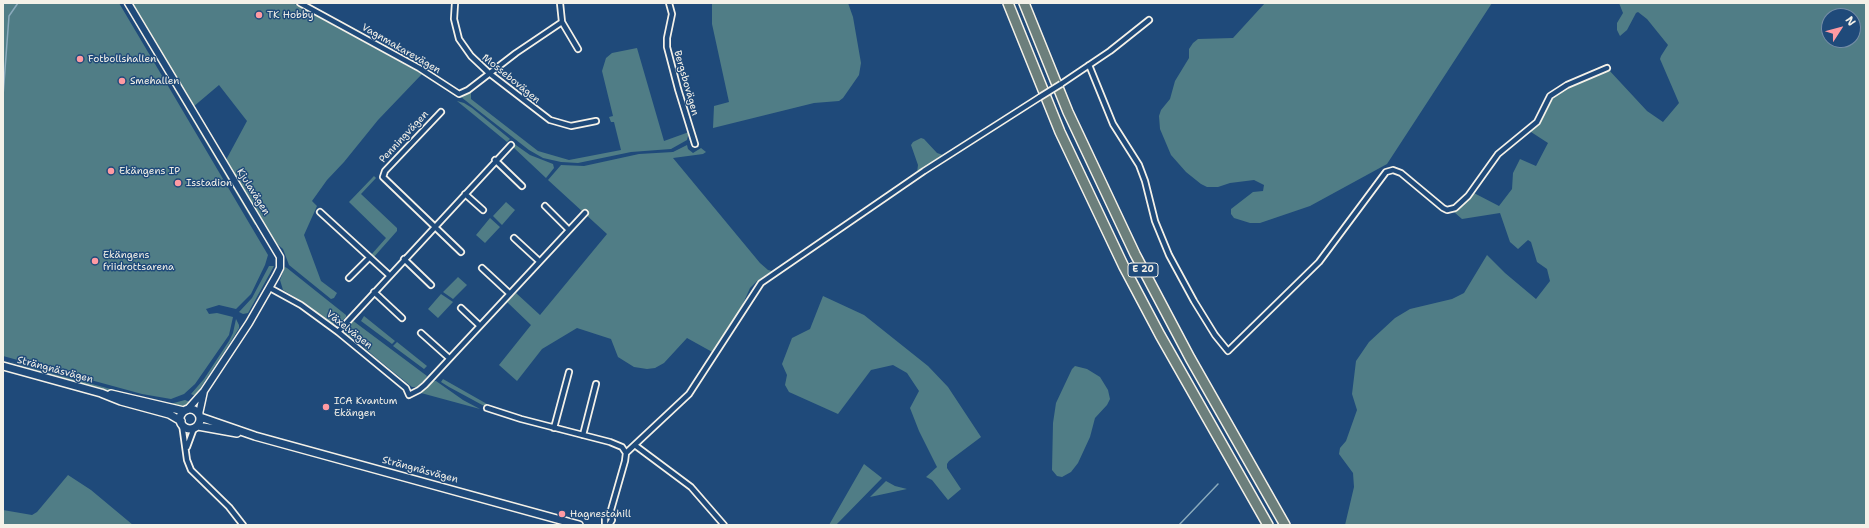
<!DOCTYPE html>
<html>
<head>
<meta charset="utf-8">
<style>
	body { margin:0 }
	#map { position:relative; width:1869px; height:528px; overflow:hidden; background:#1f4a7a; font-family:"Shantell Sans",sans-serif }
	canvas { display:block }
	.frame { position:absolute; inset:0; border:4px solid #f4f1e8; pointer-events:none }
	.north { position:absolute; left:1821px; top:8px; width:40px; height:40px; box-sizing:border-box; background:#1f4a7a; border:1px solid #748da6; border-radius:50%; rotate:54deg; font-size:11px; font-weight:700; line-height:16px; text-align:center; color:#f4f1e8 }
	.north::after { content:''; display:block; margin:auto; width:14px; height:18px; background:#ff9aa2; clip-path:polygon(50% 0,100% 100%,50% 72%,0 100%) }
</style>
</head>
<body>
<div id="map">
<canvas width="1869" height="528"></canvas>
<div class="frame"></div>
<div class="north">N</div>
</div>
<script>
const ctx = document.querySelector('canvas').getContext('2d');
ctx.lineJoin = 'round';
function fill(path, color) {
  ctx.fillStyle = color;
  ctx.fill(path, 'evenodd');
}
function shape(rows) {
  const path = new Path2D();
  for (const r of rows) {
    if (r.length === 3) {
      path.moveTo(r[0] + r[2], r[1]);
      path.arc(r[0], r[1], r[2], 0, 2 * Math.PI);
      continue;
    }
    path.moveTo(r[0], r[1]);
    for (let i = 2; i < r.length; i += 2) path.lineTo(r[i], r[i + 1]);
  }
  return path;
}
function stroke(path, color, width, dash) {
  ctx.strokeStyle = color;
  ctx.lineWidth = width;
  ctx.lineCap = dash ? 'butt' : 'round';
  ctx.setLineDash(dash || []);
  ctx.stroke(path);
}
function label(font, color, halo, rows, align = 'center') {
  ctx.font = font + ' "Shantell Sans",sans-serif';
  ctx.lineWidth = 3;
  ctx.setLineDash([]);
  ctx.textBaseline = 'middle';
  ctx.strokeStyle = halo;
  ctx.fillStyle = color;
  for (const [text, x, y, turn = 0] of rows) {
    ctx.save();
    ctx.translate(x, y);
    ctx.rotate((+turn || 0) * Math.PI / 180);
    ctx.textAlign = isNaN(turn) ? turn : align;
    if (halo) ctx.strokeText(text, 0, 0);
    ctx.fillText(text, 0, 0);
    ctx.restore();
  }
}
fill(shape([
	[3,3,119,3,268,255,265,265,251,294,236,309,219,305,206,309,209,314,217,313,233,317,229,335,195,384,184,394,171,399,142,394,3,356],
	[132,3,293,3,422,74,378,120,344,162,327,180,312,201,317,206,304,235,321,281,337,293,334,298,331,299,289,265,283,249,277,244,226,160,247,121,219,85,193,107],
	[712,3,848,3,853,17,861,63,859,75,843,98,839,101,814,103,713,128,714,106,729,102,712,24],
	[1265,3,1492,3,1387,164,1310,206,1260,223,1250,223,1234,218,1231,214,1231,209,1253,192,1263,191,1264,185,1254,180,1230,183,1218,187,1207,187,1201,184,1186,172,1171,155,1160,129,1159,116,1161,110,1170,99,1175,81,1189,58,1189,49,1193,43,1198,39,1233,38],
	[1619,3,1866,3,1866,525,1345,525,1354,487,1353,473,1339,454,1340,448,1346,441,1357,410,1352,394,1356,361,1369,342,1395,318,1410,309,1452,299,1464,293,1487,255,1505,273,1536,299,1550,281,1547,269,1537,262,1531,242,1528,240,1518,249,1510,242,1500,213,1462,219,1454,212,1454,209,1472,192,1499,206,1512,189,1513,173,1520,159,1536,166,1548,143,1531,132,1540,121,1550,101,1558,91,1608,69,1647,111,1663,122,1679,103,1660,59,1661,56,1668,45,1647,19,1638,12,1636,13,1627,30,1620,36,1617,30,1617,23,1623,13],
	[1829,16,1853,16,1853,40,1829,40],
	[637,48,664,141,689,132,687,140,671,149,631,152,578,163,561,162,543,158,529,150,461,97,471,92,471,99,538,151,569,160,621,150,614,122,611,122,609,117,613,116,602,71,606,58,612,53],
	[174,89,176,89,256,224,255,225],
	[457,101,464,103,472,108,510,139,507,142],
	[921,138,924,139,937,153,943,155,917,173,918,165,911,145,913,142],
	[513,143,530,155,553,164,554,168,546,178,513,147,512,145],
	[687,145,688,149,693,153,701,148,706,152,703,154,673,158,760,263,768,270,772,271,757,281,750,288,738,315,714,353,687,338,664,363,655,368,647,369,634,367,618,357,611,339,577,328,542,349,517,381,499,365,531,325,507,302,516,293,540,315,607,234,548,180,561,165,584,166,639,154,673,152],
	[374,176,376,178,361,194,397,228,397,231,373,258,371,255,386,238,349,202],
	[506,202,515,210,502,225,493,216],
	[490,218,500,227,485,243,476,235],
	[269,266,274,266,248,313,243,314,239,312,252,298],
	[285,267,287,268,346,315,346,317,338,325,333,324,305,303,283,290,280,280],
	[458,277,467,285,453,299,443,292],
	[441,294,453,302,438,318,428,309],
	[823,296,864,315,928,366,948,387,981,437,949,461,947,464,947,468,961,489,948,500,932,480,926,477,937,467,919,431,910,408,919,391,907,373,893,365,871,370,838,414,789,392,785,385,787,375,782,364,792,338,810,329],
	[364,316,395,341,392,344,361,321],
	[236,319,239,325,239,328,228,346,195,396,191,394,204,379,229,341,233,333],
	[352,320,427,376,425,380,417,387,412,387,375,357,364,347,364,346,355,338,348,337,344,332,345,326],
	[397,342,427,366,424,369,393,346],
	[3,360,155,401,170,404,185,400,190,402,186,407,180,409,81,383],
	[1075,366,1087,369,1100,377,1108,390,1110,399,1107,405,1095,418,1090,437,1078,463,1071,472,1062,477,1057,476,1052,470,1053,423,1056,403,1072,369],
	[443,379,487,404,486,407,449,387,441,382],
	[433,381,436,381,463,400,480,409,421,393],
	[864,464,882,478,836,525,829,525],
	[68,475,91,490,133,525,3,525,3,510,32,515,37,512],
	[886,481,895,486,907,489,870,497]
]), '#507d86');
stroke(shape([
	[3,96,9,16,18,3],
	[1179,525,1218,484]
]), '#8aaabc', 1.5);
const minor = shape([
	[300,3,419,68,459,94,468,90,516,53,562,22],
	[455,3,454,19,459,39,471,56,489,73,550,120,571,126,596,121],
	[560,3,562,22,578,49],
	[669,3,672,14,667,38,667,47,678,89,695,144],
	[1089,65,1113,124,1139,165,1145,181,1155,221,1169,255,1194,301,1215,335,1228,351,1319,262,1386,172,1393,170,1401,173,1443,208,1447,210,1455,208,1468,196,1498,154,1537,122,1550,96,1567,85,1607,68],
	[1061,84,1110,51,1149,20],
	[441,112,385,171,383,177,461,252],
	[495,160,522,186],
	[465,194,483,210],
	[545,206,568,229],
	[320,212,389,275],
	[514,238,539,261],
	[404,259,431,285],
	[482,268,509,293],
	[349,278,369,258],
	[270,288,301,305,338,332,406,388,409,395,419,390,425,385,585,213],
	[374,292,402,318],
	[461,308,479,325],
	[338,332,511,145],
	[421,333,449,358],
	[487,408,521,419,610,442,622,447,626,453,625,461,611,510,605,518,605,525],
	[182,424,187,460,191,470,229,507,243,525],
	[554,428,569,372],
	[583,435,596,384],
	[636,446,691,487,724,525],
	[187,447,194,428],
	[626,453,689,394,761,283,924,171,1040,97],
	[609,525,612,520,611,510]
]);
const tertiary = shape([
	[128,3,280,257,280,268,276,276,249,323,204,391,187,410],
	[199,414,204,391]
]);
const secondary = shape([
	[3,366,101,393,121,401,169,414,181,421],
	[111,394,184,411],
	[190,419,10],
	[200,417,255,436,579,525],
	[198,426,237,433]
]);
const motorway = shape([
	[1008,3,1060,132,1124,267,1160,335,1268,525],
	[1024,3,1068,112,1135,254,1190,358,1285,525]
]);
stroke(minor, '#f4f1e8', 8);
stroke(tertiary, '#f4f1e8', 9);
stroke(secondary, '#f4f1e8', 10);
stroke(motorway, '#f4f1e8', 12);
stroke(minor, '#1f4a7a', 4.5);
stroke(tertiary, '#1f4a7a', 6);
stroke(secondary, '#1f4a7a', 7);
stroke(motorway, '#6c7f7c', 9);
const minorBridge = shape([
	[1040,97,1061,84]
]);
stroke(minorBridge, '#f4f1e8', 8, []);
stroke(minorBridge, '#1f4a7a', 4.5);
for (const [x, y, r, color] of [
	[259,15,4,"#ff9aa2"],
	[80,59,4,"#ff9aa2"],
	[122,81,4,"#ff9aa2"],
	[111,171,4,"#ff9aa2"],
	[178,183,4,"#ff9aa2"],
	[95,261,4,"#ff9aa2"],
	[326,407,4,"#ff9aa2"],
	[562,514,4,"#ff9aa2"]
]) {
  const dot = new Path2D();
  dot.arc(x, y, r, 0, 2 * Math.PI);
  ctx.fillStyle = color;
  ctx.fill(dot);
  stroke(dot, '#1f4a7a', 1.5);
}
for (const [x, y, w] of [
	[1143,270,30]
]) {
  const box = new Path2D();
  box.roundRect(x - w / 2, y - 7, w, 14, 3);
  ctx.fillStyle = '#1f4a7a';
  ctx.fill(box);
  stroke(box, '#f4f1e8', 1);
}
label('bold 9px', '#f4f1e8', null, [
	["E 20",1143,270]
]);
label('10px', '#f4f1e8', '#1f4a7a', [
	["TK Hobby",267,15],
	["Fotbollshallen",88,59],
	["Smehallen",130,81],
	["Ekängens IP",119,171],
	["Isstadion",186,183],
	["Ekängens",103,255],
	["friidrottsarena",103,267],
	["ICA Kvantum",334,401],
	["Ekängen",334,413],
	["Hagnestahill",570,514]
], 'left');
label('10px', '#f4f1e8', '#1f4a7a', [
	["Vagnmakarevägen",401,49,30],
	["Mossebovägen",511,79,39],
	["Bergsbovägen",686,83,74],
	["Penningvägen",404,137,-47],
	["Kjulavägen",253,192,58],
	["Växelvägen",349,330,38],
	["Strängnäsvägen",55,370,15],
	["Strängnäsvägen",420,470,15]
]);
</script>
</body>
</html>
